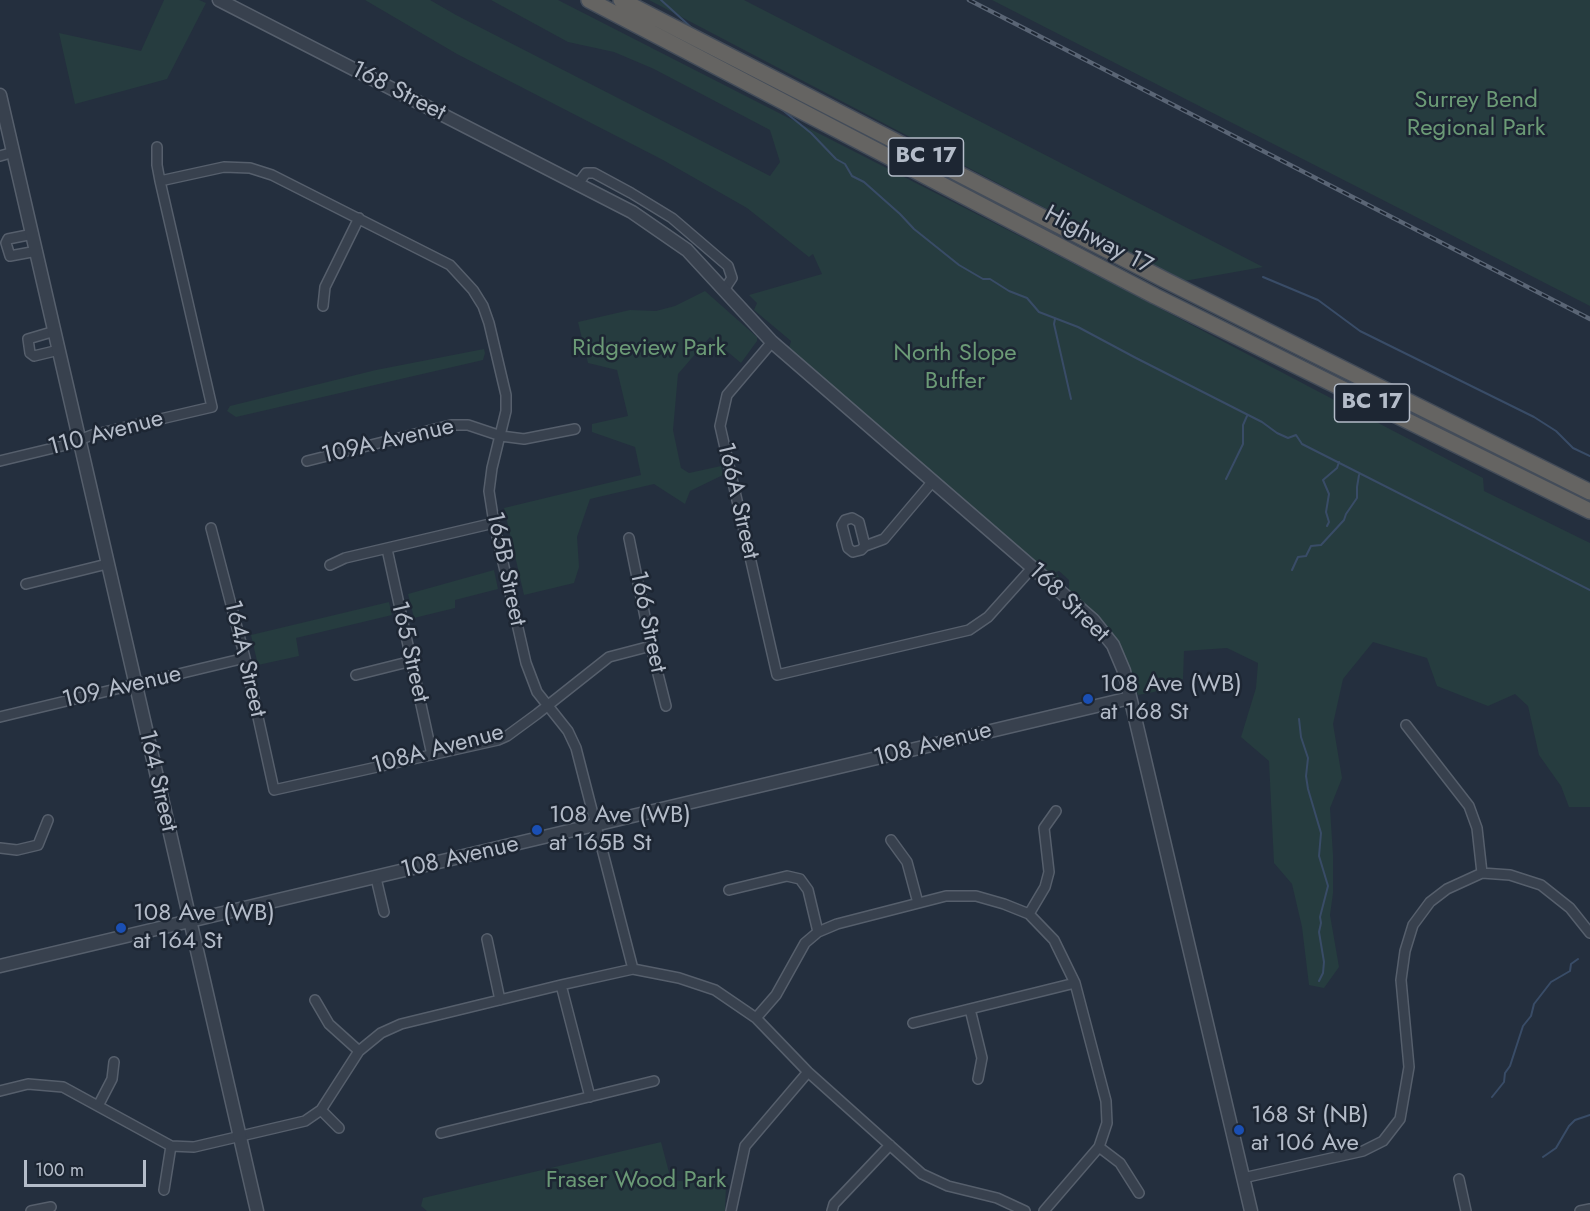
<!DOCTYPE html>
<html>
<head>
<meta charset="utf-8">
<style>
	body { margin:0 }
	#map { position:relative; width:1590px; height:1211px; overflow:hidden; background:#242f3e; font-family:Jost,sans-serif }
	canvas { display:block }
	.scale { position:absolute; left:24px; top:1160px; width:122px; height:27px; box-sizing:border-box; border:3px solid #b4bcc9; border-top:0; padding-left:8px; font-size:18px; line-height:21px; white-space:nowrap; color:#b4bcc9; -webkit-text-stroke:4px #1d2633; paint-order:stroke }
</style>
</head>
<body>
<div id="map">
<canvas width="1590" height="1211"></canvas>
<div class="scale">100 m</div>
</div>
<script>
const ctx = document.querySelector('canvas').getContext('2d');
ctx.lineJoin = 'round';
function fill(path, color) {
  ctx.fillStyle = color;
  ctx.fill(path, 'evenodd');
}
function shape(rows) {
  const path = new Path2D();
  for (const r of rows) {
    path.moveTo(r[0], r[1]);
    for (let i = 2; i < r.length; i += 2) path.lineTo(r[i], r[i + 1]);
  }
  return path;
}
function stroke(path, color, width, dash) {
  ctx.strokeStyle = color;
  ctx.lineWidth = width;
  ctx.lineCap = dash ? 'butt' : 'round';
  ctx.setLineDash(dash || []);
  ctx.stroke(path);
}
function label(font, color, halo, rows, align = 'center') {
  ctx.font = font + ' Jost,sans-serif';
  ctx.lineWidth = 5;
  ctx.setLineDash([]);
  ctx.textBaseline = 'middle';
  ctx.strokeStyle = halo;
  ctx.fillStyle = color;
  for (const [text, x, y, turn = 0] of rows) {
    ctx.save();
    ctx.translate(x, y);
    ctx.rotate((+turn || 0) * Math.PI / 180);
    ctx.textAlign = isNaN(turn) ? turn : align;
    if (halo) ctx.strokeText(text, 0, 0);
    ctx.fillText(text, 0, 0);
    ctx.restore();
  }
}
fill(shape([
	[164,0,199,0,206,3,167,79,75,104,59,33,141,51],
	[365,0,430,0,456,15,770,176,780,162,770,130,654,69,614,52,568,42,491,0,558,0,1127,291,1483,478,1484,491,1590,543,1590,807,1569,807,1561,786,1539,755,1528,706,1515,694,1488,706,1437,686,1427,658,1373,642,1343,679,1333,724,1342,778,1330,808,1333,855,1333,893,1330,915,1339,967,1324,988,1309,985,1302,927,1292,884,1274,863,1269,761,1241,737,1256,688,1258,663,1227,648,1184,651,1183,679,1154,692,1138,695,1126,660,1114,636,1105,623,1069,590,1069,580,1059,571,1056,572,1061,580,1062,584,1059,583,819,375,789,348,791,341,754,310,757,303,749,295,822,274,813,254,809,257,747,208,663,160,457,54],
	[649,0,744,0,1263,267,1184,281],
	[992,0,1590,0,1590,306],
	[705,291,757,337,757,341,741,363,710,337,678,374,673,430,681,468,689,473,721,466,723,475,690,491,685,504,654,484,590,499,577,537,579,567,574,583,524,595,504,508,641,475,635,447,592,432,592,424,628,416,617,370,588,363,578,322,630,310,656,311,675,306],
	[484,349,485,353,483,360,236,417,227,411,230,406,376,370],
	[494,570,498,589,455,600,455,608,414,618,408,594],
	[389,602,392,615,296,638,299,656,258,665,251,635],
	[661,1142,671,1180,726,1185,725,1211,427,1211,421,1206,423,1198]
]), '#263c3f');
stroke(shape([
	[661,0,693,29],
	[780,108,811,133,836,159,845,164,852,176,864,182,900,214,914,229,959,265,983,279,990,279,1009,291,1027,298,1039,312,1078,327,1136,358,1262,422,1277,433,1288,438,1296,435,1302,444,1590,590],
	[1263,277,1318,300,1360,331,1534,417,1556,431,1573,448,1590,456],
	[1055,319,1054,324,1071,399],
	[1226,479,1243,444,1243,425,1247,416],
	[1327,526,1329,522,1326,512,1329,494,1323,480,1337,468,1339,462],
	[1292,570,1298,557,1306,556,1311,546,1321,545,1344,520,1346,514,1357,498,1357,487,1359,475],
	[1299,719,1301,737,1308,758,1306,776,1308,789,1321,833,1319,856,1328,886,1320,917,1321,923,1319,932,1324,962,1323,973,1319,981],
	[1492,1097,1504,1082,1505,1073,1510,1066,1523,1026,1531,1016,1534,1004,1551,982,1570,971,1571,964,1578,959],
	[1543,1157,1556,1148,1569,1126,1575,1120,1590,1115]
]), '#394c67', 2);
const minor = shape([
	[0,156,14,152],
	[160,181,224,167,250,168,272,175,450,265,473,290,483,306,489,323,506,395,506,411,492,468,489,491,494,523,526,663,537,692,568,731,576,748,633,969],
	[577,185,586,173,594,173,631,193,672,218,728,266,732,278,724,290],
	[33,234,8,239,6,243,10,256,37,251],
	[323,306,325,287,359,218],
	[55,331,28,339,30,353,34,356,59,350],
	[772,342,727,395,720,426,777,675,969,630,988,617,1032,568],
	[0,461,66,445,92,435,212,407,160,181,157,165,157,147],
	[307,461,451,425,468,425,501,436,524,439,575,429],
	[211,528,245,658,274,790,498,740,507,736,537,714,609,657,651,646],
	[629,538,651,646,666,706],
	[865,546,859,522,852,518,845,520,842,525,848,548,853,552,861,550,865,546,884,539,933,481],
	[387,549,432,755],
	[330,565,345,558,494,523],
	[26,584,107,564],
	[356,675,412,661],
	[0,717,245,658],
	[1406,725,1469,806,1477,828,1482,873],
	[891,840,907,862,918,903],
	[0,848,17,850,38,845,48,820],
	[376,878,384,912],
	[729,890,787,876,800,879,808,890,818,932],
	[1029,914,1045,887,1049,872,1044,828,1056,811],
	[487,939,500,1000],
	[561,985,590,1097],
	[315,1000,329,1024,359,1051],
	[970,1009,982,1058,978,1079],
	[756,1018,776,995,805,943,818,932,837,924,946,896,976,896,1004,904,1029,914,1054,940,1075,983,1106,1101,1107,1123,1099,1147,1044,1211],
	[913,1023,1075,983],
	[0,1091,28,1084,63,1087,171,1146,194,1147,305,1121,321,1110,359,1051,381,1033,401,1024,561,985,633,969,679,978,715,990,756,1018,808,1072,922,1174,948,1186,997,1198,1025,1211],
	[98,1106,112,1079,114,1062],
	[321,1110,339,1128],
	[441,1133,654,1081],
	[1099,1147,1120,1163,1139,1193],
	[1243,1178,1363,1151,1383,1141,1400,1119,1409,1067,1401,980,1405,951,1413,925,1430,902,1447,889,1482,873,1510,875,1541,885,1570,908,1590,933],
	[1459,1179,1466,1211],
	[164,1190,171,1146],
	[31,1211,51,1207],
	[731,1211,745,1146,808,1072],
	[832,1211,834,1204,890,1145],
	[1580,1211,1590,1209]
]);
const tertiary = shape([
	[219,0,632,212,687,250,772,342,1093,620,1113,645,1124,671,1251,1211],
	[0,95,257,1211],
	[0,966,1130,698]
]);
const trunk = shape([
	[589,0,1155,296,1590,511],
	[621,0,1165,280,1590,492]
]);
stroke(minor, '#565f6c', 12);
stroke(tertiary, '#565f6c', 15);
stroke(trunk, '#434c59', 18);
stroke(minor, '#38414e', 9);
stroke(tertiary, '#38414e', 12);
stroke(trunk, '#656462', 15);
const rail = shape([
	[969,0,1590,319]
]);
stroke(rail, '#5a6575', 4.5);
stroke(rail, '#1d2633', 2, [7]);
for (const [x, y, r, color] of [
	[1088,699,6,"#1a4fb4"],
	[537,830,6,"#1a4fb4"],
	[121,928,6,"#1a4fb4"],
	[1239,1130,6,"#1a4fb4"]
]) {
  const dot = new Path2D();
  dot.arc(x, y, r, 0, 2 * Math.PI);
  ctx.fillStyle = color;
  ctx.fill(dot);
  stroke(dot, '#1d2633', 2);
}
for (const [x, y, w] of [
	[926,157,75],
	[1372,403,75]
]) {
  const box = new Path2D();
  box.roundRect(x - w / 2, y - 19, w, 38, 4.5);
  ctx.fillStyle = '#1d2633';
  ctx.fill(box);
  stroke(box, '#b4bcc9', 1.5);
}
label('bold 22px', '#b4bcc9', null, [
	["BC 17",926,157],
	["BC 17",1372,403]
]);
label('24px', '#b4bcc9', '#1d2633', [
	["168 Street",398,92,27],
	["Highway 17",1098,241,28],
	["110 Avenue",106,434,-15],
	["109A Avenue",388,442,-13],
	["166A Street",737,501,77],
	["165B Street",505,569,78],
	["168 Street",1068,603,44],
	["166 Street",647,622,78],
	["165 Street",409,652,77],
	["164A Street",244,659,77],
	["109 Avenue",122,688,-13],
	["108 Avenue",933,745,-14],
	["108A Avenue",438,750,-15],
	["164 Street",157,781,77],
	["108 Avenue",460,858,-13]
]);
label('24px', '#6b9a76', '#1d2633', [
	["Surrey Bend",1476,101],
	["Regional Park",1476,129],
	["Ridgeview Park",649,349],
	["North Slope",955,354],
	["Buffer",955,382],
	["Fraser Wood Park",636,1181]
]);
label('24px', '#b4bcc9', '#1d2633', [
	["108 Ave (WB)",1100,685],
	["at 168 St",1100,713],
	["108 Ave (WB)",549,816],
	["at 165B St",549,844],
	["108 Ave (WB)",133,914],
	["at 164 St",133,942],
	["168 St (NB)",1251,1116],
	["at 106 Ave",1251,1144]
], 'left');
</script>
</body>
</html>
